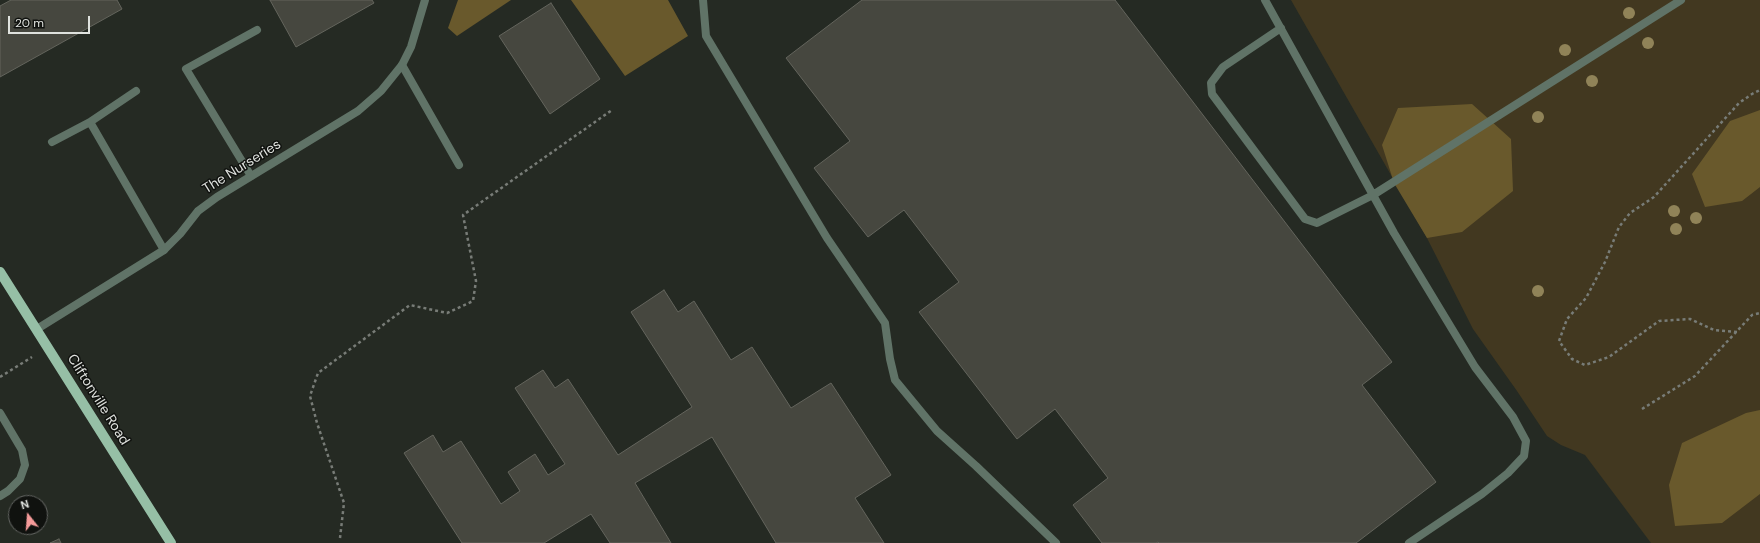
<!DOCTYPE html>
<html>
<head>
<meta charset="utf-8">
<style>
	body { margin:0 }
	#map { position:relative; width:1760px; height:543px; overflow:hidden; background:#252a23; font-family:"DM Sans",sans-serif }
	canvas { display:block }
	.north { position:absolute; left:8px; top:495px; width:40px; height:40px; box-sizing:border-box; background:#10120f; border:1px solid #636562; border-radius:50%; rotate:343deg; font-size:11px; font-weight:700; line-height:16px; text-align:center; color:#dfe2de }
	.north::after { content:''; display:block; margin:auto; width:14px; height:18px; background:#f59b9a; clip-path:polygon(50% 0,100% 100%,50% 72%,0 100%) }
	.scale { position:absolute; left:8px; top:16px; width:82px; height:18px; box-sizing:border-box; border:2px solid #dfe2de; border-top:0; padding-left:5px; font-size:12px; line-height:14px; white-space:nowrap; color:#dfe2de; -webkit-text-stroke:3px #10120f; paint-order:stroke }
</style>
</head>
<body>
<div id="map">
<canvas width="1760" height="543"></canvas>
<div class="north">N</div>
<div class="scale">20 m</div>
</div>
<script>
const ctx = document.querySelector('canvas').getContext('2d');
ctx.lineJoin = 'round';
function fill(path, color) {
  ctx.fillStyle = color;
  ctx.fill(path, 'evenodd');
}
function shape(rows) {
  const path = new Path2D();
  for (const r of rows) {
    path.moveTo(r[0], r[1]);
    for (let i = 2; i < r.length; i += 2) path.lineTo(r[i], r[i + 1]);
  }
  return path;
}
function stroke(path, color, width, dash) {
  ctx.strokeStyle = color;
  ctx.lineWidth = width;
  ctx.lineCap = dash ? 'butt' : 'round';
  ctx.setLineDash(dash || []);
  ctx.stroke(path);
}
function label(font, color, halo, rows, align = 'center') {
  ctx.font = font + ' "DM Sans",sans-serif';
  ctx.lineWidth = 3;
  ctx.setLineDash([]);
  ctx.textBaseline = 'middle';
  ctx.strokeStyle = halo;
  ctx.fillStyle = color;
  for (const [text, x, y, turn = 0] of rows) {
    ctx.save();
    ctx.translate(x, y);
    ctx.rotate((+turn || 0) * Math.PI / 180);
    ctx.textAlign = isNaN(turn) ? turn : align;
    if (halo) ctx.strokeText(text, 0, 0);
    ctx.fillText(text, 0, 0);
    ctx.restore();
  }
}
fill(shape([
	[1291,0,1760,0,1760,543,1651,543,1585,455,1561,445,1547,436,1517,391,1473,329,1427,238]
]), '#423820');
fill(shape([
	[458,0,511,0,457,36,448,28],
	[571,0,668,0,688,36,625,76],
	[1472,104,1511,139,1513,191,1462,232,1427,238,1394,183,1382,145,1398,108],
	[1760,110,1760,187,1742,201,1705,207,1692,174,1730,121],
	[1760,410,1760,494,1722,523,1675,526,1669,485,1682,443,1746,413]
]), '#69592c');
const building = shape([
	[11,0,117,0,122,9,0,77,0,6,11,0],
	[270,0,372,0,374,3,296,47,270,0],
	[862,0,1115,0,1392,362,1362,385,1436,482,1356,543,1159,543,1158,542,1156,543,1102,543,1073,505,1108,478,1055,409,1017,439,919,312,959,282,904,210,868,237,814,168,850,141,786,58,862,0],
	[551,3,600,79,550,114,499,36,551,3],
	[664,290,678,312,694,301,731,360,752,347,791,408,831,383,891,475,855,498,884,543,776,543,712,437,635,483,671,543,610,543,591,514,544,543,462,543,404,453,433,435,443,452,461,441,501,504,520,491,508,472,535,454,548,475,565,464,515,388,543,370,555,388,568,379,618,455,692,407,631,312,664,290],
	[59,539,61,543,50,543,59,539]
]);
fill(building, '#46473f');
stroke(building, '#64655d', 1);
stroke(shape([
	[1737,332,1714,330,1690,319,1659,321,1609,357,1585,365,1572,359,1559,341,1567,319,1586,298,1605,262,1619,227,1630,213,1654,197,1739,103,1752,94,1760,90],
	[0,377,32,357],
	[1642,409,1695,376,1752,315,1760,313],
	[340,538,344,503,317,423,310,396,318,373,410,305,447,313,473,301,476,281,463,215,612,110]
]), '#787c77', 2.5, [3, 3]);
stroke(shape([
	[703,0,706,36,827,238,885,323,890,359,895,380,937,431,976,466,1056,543],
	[1265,0,1394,233,1475,367,1513,417,1526,441,1524,456,1508,473,1482,494,1409,543],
	[1281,28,1223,67,1211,83,1212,94,1305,219,1317,223,1373,195,1681,0],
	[402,65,459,165],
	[90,122,164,250],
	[52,142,90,122,136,91],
	[251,176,186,69,257,30],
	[0,413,22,450,25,465,20,479,8,491,0,496]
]), '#607367', 8);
stroke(shape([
	[37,329,164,250,180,234,198,211,217,197,358,111,381,91,402,65,411,47,425,0]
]), '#607367', 8);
stroke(shape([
	[0,272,171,543]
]), '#96bfa6', 10);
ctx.fillStyle = '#908358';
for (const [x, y] of [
	[1629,13],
	[1648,43],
	[1565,50],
	[1592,81],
	[1538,117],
	[1674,211],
	[1696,218],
	[1676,229],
	[1538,291]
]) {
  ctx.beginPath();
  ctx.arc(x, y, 6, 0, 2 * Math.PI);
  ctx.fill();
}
label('14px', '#dfe2de', '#10120f', [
	["The Nurseries",242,167,-32],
	["Cliftonville Road",98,400,58]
]);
</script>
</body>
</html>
